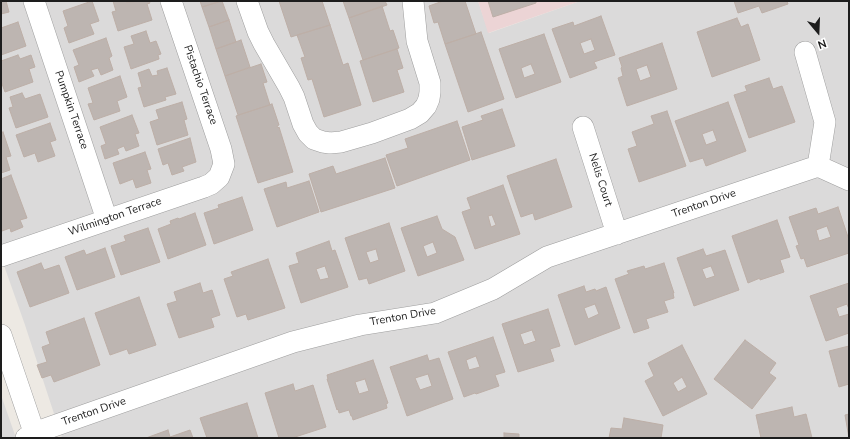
<!DOCTYPE html>
<html>
<head>
<meta charset="utf-8">
<style>
	body { margin:0 }
	#map { position:relative; width:850px; height:439px; overflow:hidden; background:#ede9e3; font-family:"Nunito Sans",sans-serif }
	canvas { display:block }
	.frame { position:absolute; inset:0; border:2px solid #1d1d1d; pointer-events:none }
	.north { position:absolute; left:798px; top:12px; width:40px; height:40px; -webkit-text-stroke:3px #fff; paint-order:stroke; rotate:161deg; font-size:11px; font-weight:700; line-height:16px; text-align:center; color:#1d1d1d }
	.north::after { content:''; display:block; margin:auto; width:14px; height:18px; background:#1d1d1d; clip-path:polygon(50% 0,100% 100%,50% 72%,0 100%) }
</style>
</head>
<body>
<div id="map">
<canvas width="850" height="439"></canvas>
<div class="frame"></div>
<div class="north">N</div>
</div>
<script>
const ctx = document.querySelector('canvas').getContext('2d');
ctx.lineJoin = 'round';
function fill(path, color) {
  ctx.fillStyle = color;
  ctx.fill(path, 'evenodd');
}
function shape(rows) {
  const path = new Path2D();
  for (const r of rows) {
    path.moveTo(r[0], r[1]);
    for (let i = 2; i < r.length; i += 2) path.lineTo(r[i], r[i + 1]);
  }
  return path;
}
function stroke(path, color, width, dash) {
  ctx.strokeStyle = color;
  ctx.lineWidth = width;
  ctx.lineCap = dash ? 'butt' : 'round';
  ctx.setLineDash(dash || []);
  ctx.stroke(path);
}
function label(font, color, halo, rows, align = 'center') {
  ctx.font = font + ' "Nunito Sans",sans-serif';
  ctx.lineWidth = 3;
  ctx.setLineDash([]);
  ctx.textBaseline = 'middle';
  ctx.strokeStyle = halo;
  ctx.fillStyle = color;
  for (const [text, x, y, turn = 0] of rows) {
    ctx.save();
    ctx.translate(x, y);
    ctx.rotate((+turn || 0) * Math.PI / 180);
    ctx.textAlign = isNaN(turn) ? turn : align;
    if (halo) ctx.strokeText(text, 0, 0);
    ctx.fillText(text, 0, 0);
    ctx.restore();
  }
}
fill(shape([
	[1,1,478,1,489,33,580,1,849,1,849,438,62,438,25,325,1,257],
	[1,395,16,438,1,438]
]), '#dbdada');
fill(shape([
	[478,1,580,1,488,33]
]), '#ecd4d5');
const building = shape([
	[1,1,6,1,9,12,1,14,1,1],
	[92,1,99,21,90,24,94,34,69,43,64,28,68,26,63,11,92,1],
	[113,1,126,1,126,2,149,1,150,3,147,4,152,20,118,31,112,12,116,11,113,1],
	[200,1,221,1,202,7,200,1],
	[222,1,229,20,209,27,202,7,222,1],
	[279,1,322,1,330,25,291,37,279,1],
	[343,1,385,1,387,5,349,18,343,1],
	[443,1,465,1,476,34,445,44,438,22,434,23,429,6,443,1],
	[488,1,536,1,536,3,493,17,488,1],
	[734,1,787,1,788,4,762,13,759,6,738,13,734,1],
	[382,6,390,31,393,30,399,48,363,60,349,18,382,6],
	[601,16,615,55,594,62,597,68,570,78,552,29,573,22,574,26,601,16],
	[591,39,595,50,584,54,580,43,591,39],
	[737,18,741,27,748,24,760,60,712,77,697,32,737,18],
	[229,20,236,42,216,49,209,27,229,20],
	[18,22,26,46,1,55,1,28,18,22],
	[330,25,343,65,348,63,361,105,324,117,312,79,308,80,301,58,305,57,297,35,330,25],
	[146,31,150,43,156,41,161,54,158,55,159,59,131,69,124,47,134,44,131,36,146,31],
	[481,32,504,99,468,112,445,44,481,32],
	[544,34,561,82,516,98,499,49,544,34],
	[531,64,535,74,524,78,521,68,531,64],
	[106,38,112,56,109,58,113,70,101,75,98,68,91,70,94,76,79,82,74,67,79,65,73,50,106,38],
	[241,40,250,67,225,76,216,49,241,40],
	[662,43,677,89,627,106,618,78,623,76,621,68,622,67,619,58,662,43],
	[647,65,651,77,640,81,636,69,647,65],
	[397,49,403,68,397,70,404,92,373,102,360,61,397,49],
	[18,55,20,59,31,55,35,67,29,69,33,82,5,92,1,81,1,61,18,55],
	[261,64,267,82,263,83,270,105,238,115,225,76,261,64],
	[167,68,176,94,165,97,166,100,144,107,138,88,142,87,138,73,149,69,152,76,158,75,157,71,167,68],
	[120,76,127,97,117,101,120,111,94,120,88,104,93,103,88,88,120,76],
	[769,78,773,89,782,86,795,122,749,138,734,95,747,91,745,86,769,78],
	[22,93,25,99,40,94,48,117,16,128,9,108,13,107,10,97,22,93],
	[182,102,187,119,184,120,188,135,157,145,150,122,159,119,156,110,182,102],
	[728,102,746,151,706,166,703,158,690,162,675,121,728,102],
	[713,130,717,141,706,145,702,134,713,130],
	[272,104,279,125,277,126,278,128,279,127,293,172,258,183,236,116,272,104],
	[502,109,515,146,472,160,462,127,483,120,481,116,502,109],
	[667,111,686,166,639,182,628,149,637,146,632,132,654,124,651,116,667,111],
	[132,115,139,133,135,134,139,146,126,151,124,146,117,149,119,154,105,159,101,146,106,144,100,127,132,115],
	[457,121,470,160,397,186,386,155,408,148,405,139,457,121],
	[50,123,56,140,50,142,55,156,38,162,35,153,24,157,16,135,50,123],
	[3,132,11,156,6,157,10,170,1,173,1,133,3,132],
	[190,138,196,162,182,167,184,171,172,175,168,163,163,165,158,149,190,138],
	[145,152,151,169,147,170,151,183,136,188,133,179,120,184,113,163,145,152],
	[385,158,395,188,321,212,309,174,333,166,336,174,385,158],
	[556,159,572,207,535,220,533,213,521,217,507,176,556,159],
	[11,175,27,218,20,220,23,227,11,232,10,228,2,231,1,229,1,179,11,175],
	[309,181,319,212,277,227,264,189,286,182,287,188,309,181],
	[503,185,520,234,475,249,462,212,471,209,467,198,503,185],
	[492,215,496,225,491,227,488,216,492,215],
	[242,197,253,230,214,244,204,213,219,208,218,205,242,197],
	[838,207,849,240,849,253,807,267,804,258,801,259,796,246,799,245,789,217,816,208,818,214,838,207],
	[827,226,831,237,819,241,816,230,827,226],
	[195,213,206,245,168,259,158,229,171,224,170,221,178,218,179,219,195,213],
	[437,216,442,229,455,237,464,260,418,276,401,228,437,216],
	[433,242,437,253,427,257,423,246,433,242],
	[777,220,790,257,780,260,784,272,760,280,760,278,748,283,732,236,777,220],
	[389,223,405,271,369,284,367,278,359,280,345,238,389,223],
	[376,249,379,260,370,263,366,252,376,249],
	[148,228,160,262,121,275,111,246,126,241,124,236,148,228],
	[329,241,332,251,335,250,348,287,301,303,289,266,299,263,296,253,329,241],
	[325,266,329,278,320,280,316,269,325,266],
	[105,248,115,277,77,290,65,257,84,250,86,255,105,248],
	[703,249,706,256,725,250,739,290,694,306,677,258,703,249],
	[711,266,715,276,706,279,702,269,711,266],
	[268,259,285,308,248,320,246,314,237,317,224,279,233,276,231,272,268,259],
	[41,263,44,270,59,265,69,293,30,307,17,272,41,263],
	[664,263,674,293,673,293,674,298,664,301,668,312,646,319,649,328,634,333,615,279,629,274,627,271,644,266,645,269,664,263],
	[200,283,203,293,212,290,220,315,211,318,214,327,179,338,167,304,177,301,174,292,200,283],
	[849,283,849,309,847,304,836,308,839,317,849,314,849,333,826,341,810,296,849,283],
	[584,286,586,292,595,289,596,291,606,287,620,328,575,345,558,295,584,286],
	[595,304,599,314,588,319,584,308,595,304],
	[139,297,156,345,129,354,127,349,110,355,95,313,139,297],
	[548,309,560,346,550,349,554,361,518,372,502,324,548,309],
	[532,330,536,341,524,345,520,334,532,330],
	[84,318,100,365,54,382,51,375,42,378,37,365,47,362,42,347,50,344,46,332,84,318],
	[493,337,505,372,495,375,499,386,476,394,475,393,464,397,448,352,493,337],
	[476,356,480,367,469,370,466,360,476,356],
	[745,340,776,363,769,373,776,378,752,409,714,379,745,340],
	[682,345,707,394,663,416,645,381,654,376,648,363,682,345],
	[682,377,687,387,678,392,673,383,682,377],
	[849,346,849,384,839,387,829,351,849,346],
	[427,355,429,361,439,358,453,399,407,416,390,367,427,355],
	[428,374,432,386,420,390,415,378,428,374],
	[373,360,388,403,386,404,387,408,353,420,352,416,351,416,349,410,339,413,338,409,337,410,327,379,328,379,327,375,373,360],
	[365,379,369,391,359,394,355,382,365,379],
	[293,384,295,391,313,385,326,427,292,438,279,438,265,393,293,384],
	[247,403,258,438,207,438,200,418,247,403],
	[792,407,794,417,806,414,812,438,761,438,756,415,792,407],
	[849,414,849,438,845,415,849,414],
	[624,418,663,425,661,438,609,438,611,428,622,429,624,418],
	[168,430,170,437,190,430,193,438,146,438,168,430],
	[504,433,519,434,519,438,504,438,504,433]
]);
fill(building, '#bdb5b1');
stroke(building, '#bdafa7', 1);
const minor = shape([
	[34,1,107,220],
	[247,1,258,32,264,44,289,87,294,97,303,124,308,133,314,139,323,142,330,143,341,142,372,133,410,119,420,113,426,106,429,99,430,92,430,83,417,41,413,1],
	[805,52,825,122,818,166],
	[583,127,617,234],
	[818,166,849,180],
	[1,256,204,187,211,184,219,177,224,164,221,149,171,1],
	[1,335,36,438],
	[26,438,34,433,293,342,360,325,435,313,493,289,547,257,818,166]
]);
stroke(minor, '#9e9e9e', 22);
stroke(minor, '#fff', 21);
label('11px', '#1d1d1d', '#fff', [
	["Pistachio Terrace",200,85,71],
	["Pumpkin Terrace",71,110,71],
	["Nelis Court",600,180,72],
	["Trenton Drive",704,204,-19],
	["Wilmington Terrace",115,217,-19],
	["Trenton Drive",403,317,-10],
	["Trenton Drive",94,412,-19]
]);
</script>
</body>
</html>
